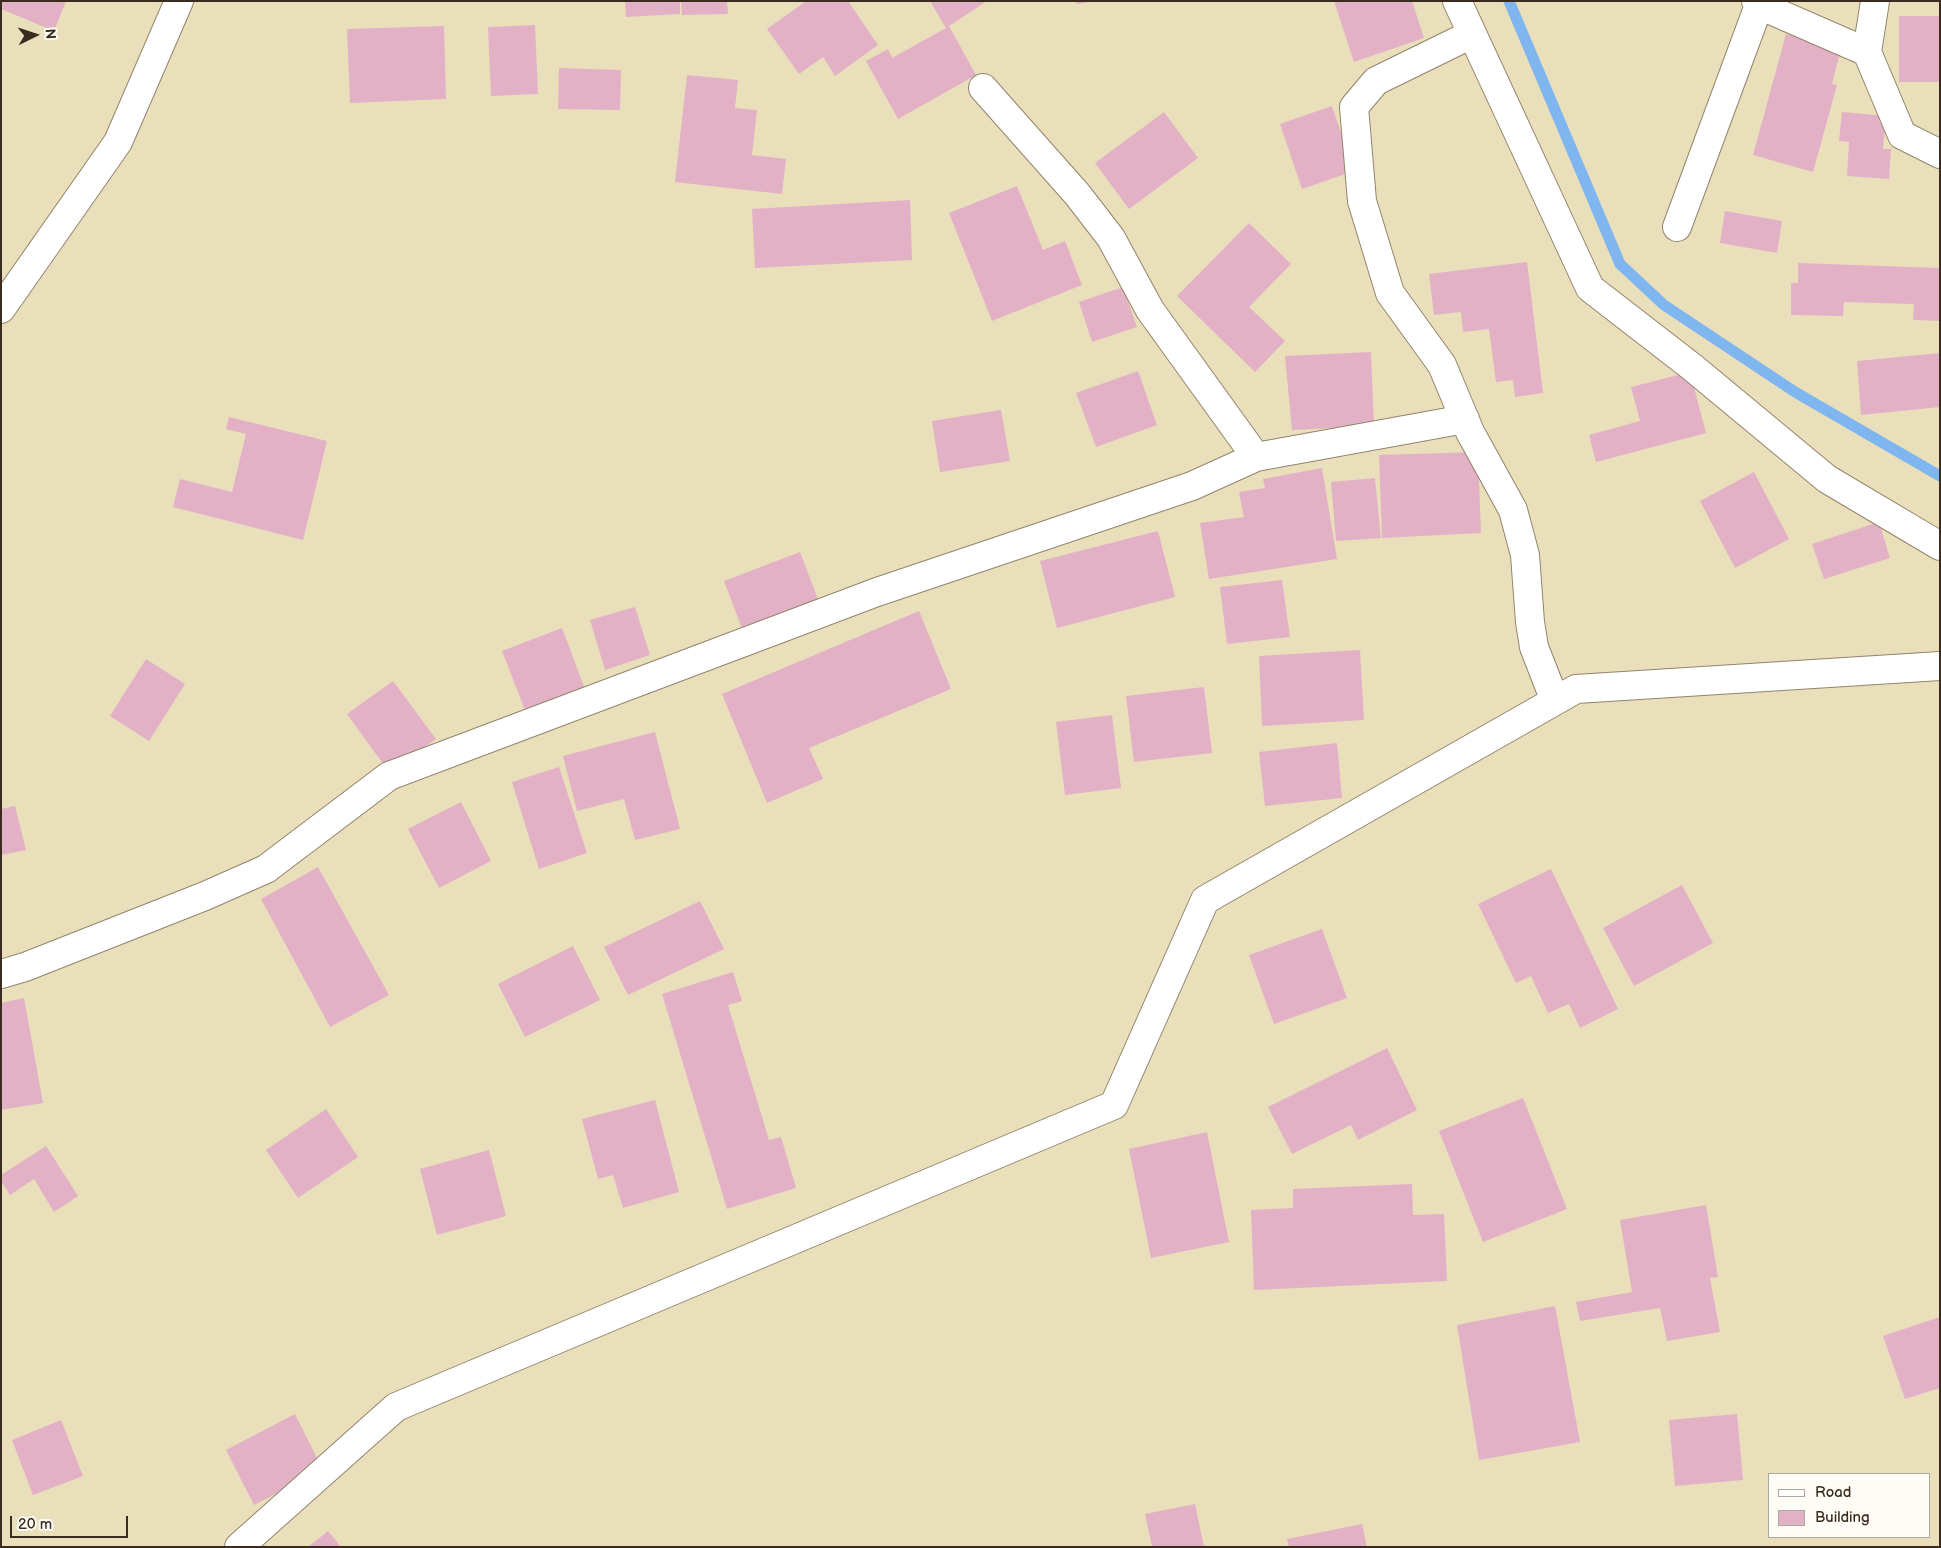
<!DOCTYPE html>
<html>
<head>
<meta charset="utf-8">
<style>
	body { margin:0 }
	#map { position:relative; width:1941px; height:1548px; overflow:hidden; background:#e9dfbb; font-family:"Balsamiq Sans",sans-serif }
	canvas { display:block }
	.frame { position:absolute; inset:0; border:2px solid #3b2a1e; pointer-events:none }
	.legend { position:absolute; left:1768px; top:1473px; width:162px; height:65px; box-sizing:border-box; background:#fdfcf7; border:1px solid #afa8a0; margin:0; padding:6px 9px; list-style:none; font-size:15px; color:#3b2a1e }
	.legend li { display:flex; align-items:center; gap:10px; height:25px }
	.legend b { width:25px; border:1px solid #afa8a0 }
	.north { position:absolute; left:10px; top:10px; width:50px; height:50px; -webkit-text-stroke:4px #fdfcf7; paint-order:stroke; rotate:86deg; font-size:14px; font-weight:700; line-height:20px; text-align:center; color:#3b2a1e }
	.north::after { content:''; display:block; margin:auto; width:18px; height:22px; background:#3b2a1e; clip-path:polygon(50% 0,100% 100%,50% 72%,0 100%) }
	.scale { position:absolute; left:10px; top:1516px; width:118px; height:22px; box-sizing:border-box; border:2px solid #3b2a1e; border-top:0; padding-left:6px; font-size:15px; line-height:18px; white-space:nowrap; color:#3b2a1e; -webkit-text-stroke:4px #fdfcf7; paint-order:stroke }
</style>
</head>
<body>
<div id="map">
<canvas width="1941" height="1548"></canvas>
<div class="frame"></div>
<ul class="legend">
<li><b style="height:6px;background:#fff"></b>Road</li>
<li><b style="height:14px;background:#e3b1c6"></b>Building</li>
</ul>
<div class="north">N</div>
<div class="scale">20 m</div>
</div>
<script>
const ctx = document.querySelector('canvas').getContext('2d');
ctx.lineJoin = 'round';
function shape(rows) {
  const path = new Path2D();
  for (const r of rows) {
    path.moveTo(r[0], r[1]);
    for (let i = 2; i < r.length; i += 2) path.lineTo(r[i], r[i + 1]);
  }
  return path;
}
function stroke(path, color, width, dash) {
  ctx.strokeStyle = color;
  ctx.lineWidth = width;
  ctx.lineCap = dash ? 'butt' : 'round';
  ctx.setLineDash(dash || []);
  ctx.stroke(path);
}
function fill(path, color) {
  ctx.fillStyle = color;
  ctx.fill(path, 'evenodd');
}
stroke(shape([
	[1509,1,1620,264,1664,305,1795,392,1940,476]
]), '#80b6ef', 11);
fill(shape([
	[1,1,66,1,54,31,1,9],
	[625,1,680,1,680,14,626,17],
	[681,1,727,1,728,14,682,15],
	[806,1,848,1,878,45,835,76,823,57,799,74,767,29],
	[930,1,987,1,949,26,976,75,898,119,866,61,888,49,892,58,946,28],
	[1076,1,1090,1,1090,2,1077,4],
	[1334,1,1412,1,1424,38,1354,62],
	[1899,16,1940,16,1940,82,1899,82],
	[535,25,538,94,491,96,488,27],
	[444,26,446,99,350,103,347,29],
	[1786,34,1841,49,1832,84,1837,85,1813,172,1753,155],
	[559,68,621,70,620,110,558,109],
	[687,75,738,80,735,108,757,110,752,155,786,159,782,194,675,182],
	[1332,106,1354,171,1302,189,1280,124],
	[1164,112,1198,158,1129,209,1095,163],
	[1842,112,1886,116,1883,149,1891,149,1889,179,1847,176,1849,142,1839,141],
	[1017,186,1043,250,1065,241,1082,285,992,321,949,213],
	[910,200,912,260,755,268,752,209],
	[1725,211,1782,221,1777,253,1720,243],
	[1249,223,1291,264,1249,307,1285,341,1255,372,1177,296],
	[1527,262,1543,393,1515,397,1513,380,1496,382,1489,329,1463,332,1461,312,1434,315,1429,274],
	[1798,263,1940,268,1940,321,1913,320,1914,304,1844,302,1843,316,1791,315,1791,283,1798,283],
	[1123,287,1137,327,1092,342,1079,302],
	[1371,352,1374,426,1292,430,1285,356],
	[1940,353,1940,407,1861,415,1857,361],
	[1138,371,1157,425,1096,447,1076,393],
	[1690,372,1706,433,1596,462,1589,435,1640,421,1631,387],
	[1001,410,1010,461,940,472,932,421],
	[229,417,327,441,303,540,173,507,180,479,232,492,246,434,226,429],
	[1478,452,1481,533,1382,538,1379,455],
	[1322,468,1337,559,1209,579,1200,523,1244,517,1239,492,1265,488,1263,479],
	[1754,472,1789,539,1735,568,1700,501],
	[1375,478,1381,538,1336,541,1331,482],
	[1879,522,1890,558,1824,579,1812,544],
	[1158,531,1175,597,1057,628,1040,561],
	[800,552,819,602,743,631,724,581],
	[1282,580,1290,637,1227,644,1220,587],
	[635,607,650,655,605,670,590,620],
	[919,611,951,689,809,748,823,779,767,803,722,694],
	[562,628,585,689,526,713,502,651],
	[1360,650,1364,720,1262,726,1259,656],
	[146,659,185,684,149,741,110,716],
	[393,681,436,739,389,772,347,714],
	[1204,687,1212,753,1134,762,1126,696],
	[1112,715,1121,788,1065,795,1056,722],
	[655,732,680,829,635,840,624,799,577,811,563,756],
	[1337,743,1342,798,1265,806,1259,752],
	[559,767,587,853,539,869,512,782],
	[461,802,491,861,439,888,408,829],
	[15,806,26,850,1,855,1,809],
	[318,867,389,995,330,1027,261,899],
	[1551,869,1618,1009,1580,1028,1569,1004,1548,1013,1531,976,1516,983,1478,904],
	[1682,885,1713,943,1634,986,1603,928],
	[700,901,724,949,628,995,604,947],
	[1322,929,1347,998,1274,1024,1249,955],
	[573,946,600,1000,525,1037,498,984],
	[733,972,742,1001,728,1005,769,1140,781,1137,796,1188,727,1209,662,994],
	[24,998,43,1103,1,1110,1,1003],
	[1387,1048,1417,1110,1358,1140,1351,1125,1292,1154,1268,1107],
	[1523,1098,1567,1209,1483,1242,1439,1131],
	[655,1100,679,1192,623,1208,613,1175,598,1179,582,1119],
	[326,1109,358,1157,298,1198,266,1150],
	[1207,1132,1229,1242,1151,1258,1129,1149],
	[46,1146,78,1196,54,1212,34,1179,10,1195,1,1181,1,1175],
	[489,1150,506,1216,437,1235,420,1169],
	[1412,1184,1413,1215,1444,1214,1447,1281,1254,1290,1251,1210,1293,1208,1293,1189],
	[1706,1205,1718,1277,1710,1278,1720,1332,1667,1341,1660,1308,1580,1321,1576,1302,1632,1292,1620,1220],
	[1555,1306,1580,1442,1479,1460,1457,1325],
	[1940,1317,1940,1388,1905,1399,1883,1336],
	[295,1414,323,1470,254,1505,226,1450],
	[1737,1414,1743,1480,1675,1486,1669,1420],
	[61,1420,83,1476,33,1495,12,1440],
	[1195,1504,1204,1547,1152,1547,1145,1514],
	[1362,1524,1367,1547,1289,1547,1287,1539],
	[328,1531,341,1547,308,1547]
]), '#e3b1c6');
const minor = shape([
	[1457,1,1590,288,1692,367,1827,479,1940,546],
	[1756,1,1759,5,1867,52,1902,135,1940,154],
	[1472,34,1376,81,1354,107,1362,201,1390,293,1442,365,1470,432,1513,510,1525,555,1530,622,1534,647,1555,701],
	[1867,52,1875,1],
	[983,88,1077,194,1111,238,1150,310,1256,457],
	[1677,227,1759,5],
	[1,309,118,142,179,1],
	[1,974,25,967,205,896,266,869,389,776,877,592,1192,486,1256,457,1465,419],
	[239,1547,396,1407,1114,1105,1205,900,1576,689,1940,666]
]);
stroke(minor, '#92846c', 30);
stroke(minor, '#fff', 28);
</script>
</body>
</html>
